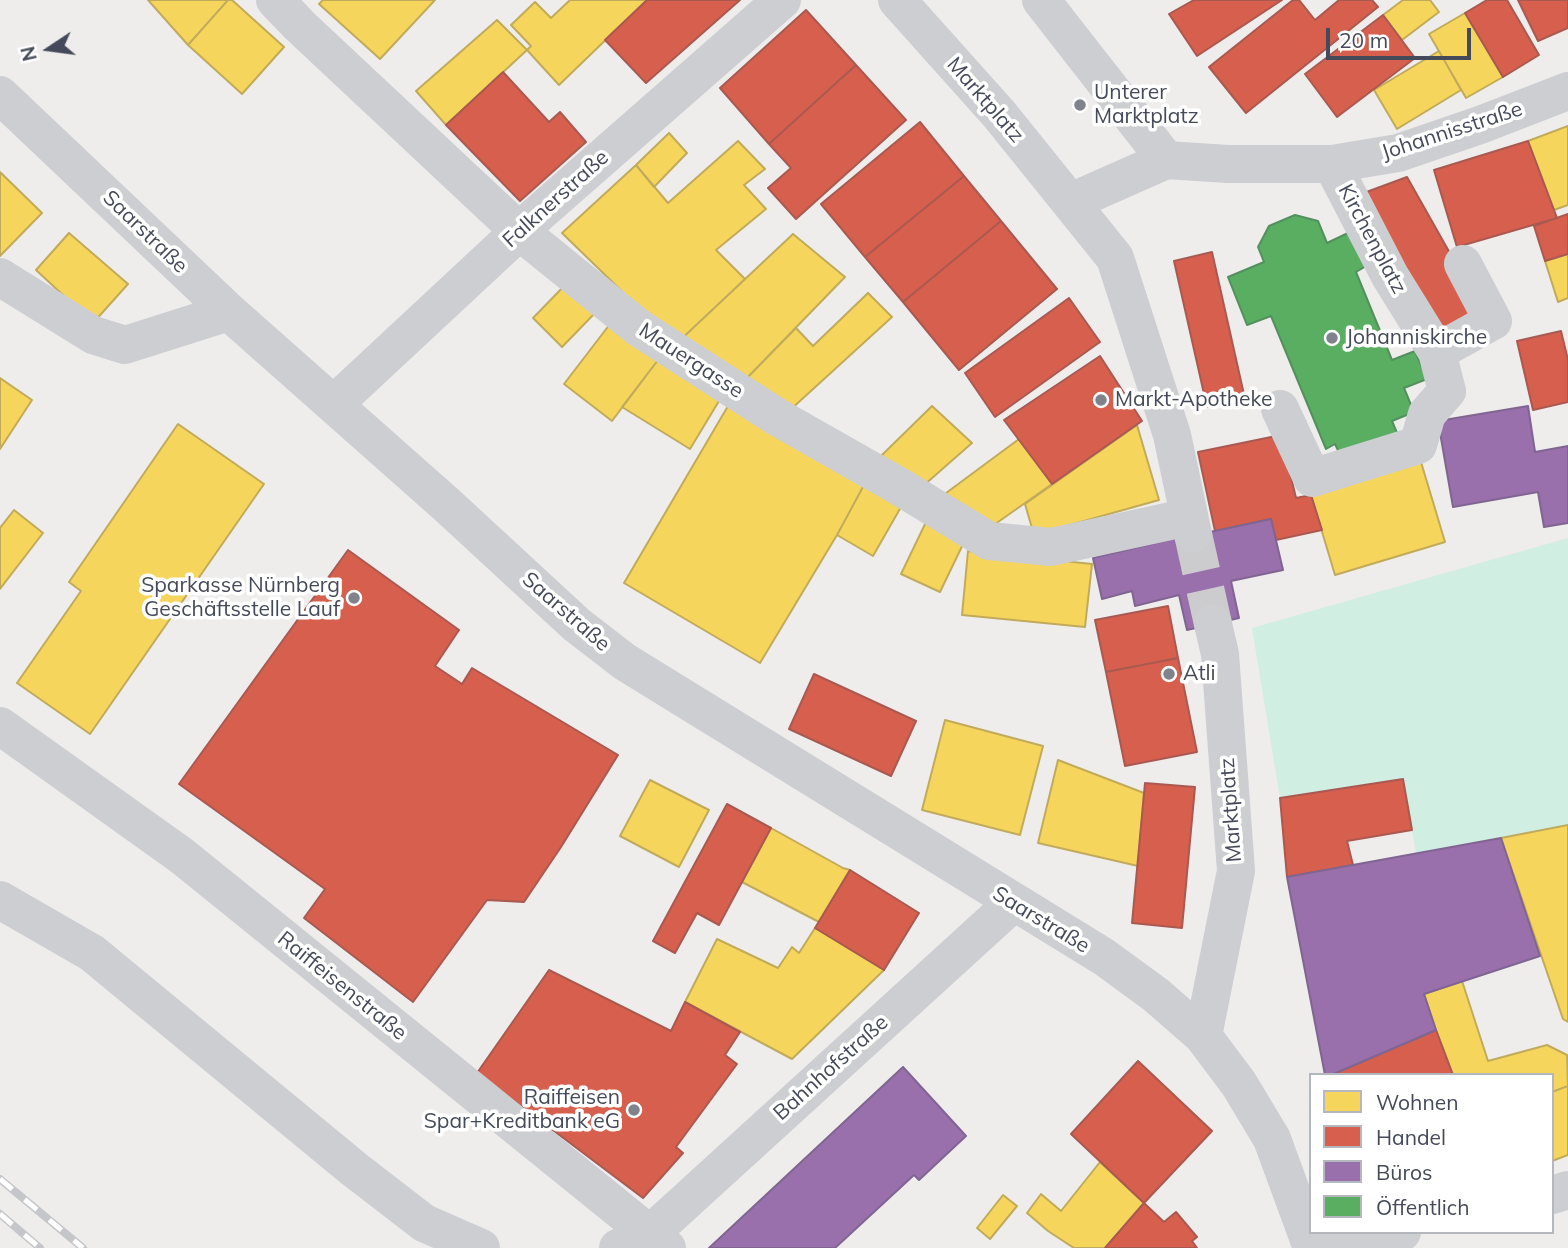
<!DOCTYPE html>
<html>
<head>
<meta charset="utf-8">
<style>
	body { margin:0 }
	#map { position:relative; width:1568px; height:1248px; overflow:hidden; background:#eeedec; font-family:Mulish,sans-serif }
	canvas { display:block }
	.legend { position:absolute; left:1309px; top:1073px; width:245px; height:161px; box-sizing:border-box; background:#fff; border:2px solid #b4b7bd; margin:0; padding:9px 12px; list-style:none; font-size:21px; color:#444a59 }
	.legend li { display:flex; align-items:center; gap:14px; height:35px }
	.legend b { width:35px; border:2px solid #b4b7bd }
	.north { position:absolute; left:14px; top:14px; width:70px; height:70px; -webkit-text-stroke:5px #fff; paint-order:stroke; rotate:257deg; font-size:19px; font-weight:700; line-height:28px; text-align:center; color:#444a59 }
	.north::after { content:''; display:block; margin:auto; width:24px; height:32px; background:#444a59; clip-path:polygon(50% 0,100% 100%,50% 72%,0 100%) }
	.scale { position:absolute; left:1326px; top:28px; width:145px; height:32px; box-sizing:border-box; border:4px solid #444a59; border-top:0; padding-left:9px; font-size:21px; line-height:24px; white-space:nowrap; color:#444a59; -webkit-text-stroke:5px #fff; paint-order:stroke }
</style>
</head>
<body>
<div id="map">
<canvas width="1568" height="1248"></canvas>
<ul class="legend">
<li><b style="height:19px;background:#f6d55c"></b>Wohnen</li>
<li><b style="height:19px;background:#d6604d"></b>Handel</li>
<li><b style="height:19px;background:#9970ab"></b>Büros</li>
<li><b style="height:19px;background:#5aae61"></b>Öffentlich</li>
</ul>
<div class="north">N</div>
<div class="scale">20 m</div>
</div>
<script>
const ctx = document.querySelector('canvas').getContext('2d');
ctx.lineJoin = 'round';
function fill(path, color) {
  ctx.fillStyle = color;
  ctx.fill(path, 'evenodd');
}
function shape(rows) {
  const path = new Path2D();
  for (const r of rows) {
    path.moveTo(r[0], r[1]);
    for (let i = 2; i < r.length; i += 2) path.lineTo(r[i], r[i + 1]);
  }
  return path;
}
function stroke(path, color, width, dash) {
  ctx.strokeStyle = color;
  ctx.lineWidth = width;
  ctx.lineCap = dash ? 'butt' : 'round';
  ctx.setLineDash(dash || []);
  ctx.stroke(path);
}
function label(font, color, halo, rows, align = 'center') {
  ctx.font = font + ' Mulish,sans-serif';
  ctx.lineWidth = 7;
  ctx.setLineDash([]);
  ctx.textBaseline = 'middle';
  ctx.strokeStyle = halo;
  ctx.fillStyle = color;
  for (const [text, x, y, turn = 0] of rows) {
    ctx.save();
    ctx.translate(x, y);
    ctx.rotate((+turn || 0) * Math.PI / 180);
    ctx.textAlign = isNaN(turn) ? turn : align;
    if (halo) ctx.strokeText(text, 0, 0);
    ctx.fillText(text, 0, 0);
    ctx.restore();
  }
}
fill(shape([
	[1568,538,1568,825,1416,853,1403,779,1280,798,1252,628]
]), '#d0eee2');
const homes = shape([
	[148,0,228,0,188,45,148,0],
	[228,0,232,0,284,47,242,94,188,45,228,0],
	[323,0,435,0,380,59,319,4,323,0],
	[570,0,647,0,559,85,527,50,531,46,511,25,535,2,551,18,570,0],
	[1403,0,1430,0,1439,12,1402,40,1383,15,1403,0],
	[1465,13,1503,77,1466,98,1429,34,1465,13],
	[497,20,527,50,446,125,416,91,497,20],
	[1439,51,1461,90,1397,129,1374,90,1439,51],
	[1568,126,1568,205,1554,210,1528,141,1568,126],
	[669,133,687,153,654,187,636,165,669,133],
	[738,141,765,169,744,185,766,209,716,250,745,279,676,344,562,233,636,165,668,203,738,141],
	[0,172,42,213,0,256,0,172],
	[69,233,128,284,93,323,36,270,69,233],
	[793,234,845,277,743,382,676,344,793,234],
	[1568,254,1568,298,1558,302,1545,261,1568,254],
	[567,283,596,312,562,347,533,318,567,283],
	[868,293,892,317,789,411,743,382,796,328,813,346,868,293],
	[610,324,658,360,612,421,564,384,610,324],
	[658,360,722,396,690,449,622,407,658,360],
	[0,378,32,400,0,449,0,378],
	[728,406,864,485,837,535,760,663,624,583,728,406],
	[932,406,972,443,923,486,881,456,932,406],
	[178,424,264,484,90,734,17,683,81,591,69,582,178,424],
	[1137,425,1159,500,1034,535,1025,504,1137,425],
	[1019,439,1052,484,991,527,942,496,1019,439],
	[1421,462,1445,542,1335,575,1311,495,1421,462],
	[864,485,901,507,873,556,837,535,864,485],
	[14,510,43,533,0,589,0,528,14,510],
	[927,520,966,538,940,592,901,574,927,520],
	[968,551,1092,564,1085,627,962,615,968,551],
	[945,720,1043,746,1020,835,922,810,945,720],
	[1058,760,1144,793,1138,866,1038,843,1058,760],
	[650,780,709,810,679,867,620,836,650,780],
	[1568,825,1568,1022,1563,1019,1501,838,1568,825],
	[771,828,843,868,850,870,819,922,742,882,771,828],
	[815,928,884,970,792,1059,685,1002,717,939,778,968,792,947,799,953,815,928],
	[1462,981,1488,1061,1547,1045,1567,1055,1568,1086,1552,1092,1552,1075,1453,1075,1436,1030,1424,994,1462,981],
	[1568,1086,1568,1155,1552,1161,1552,1092,1568,1086],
	[1100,1162,1144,1203,1105,1248,1074,1248,1048,1231,1027,1213,1041,1194,1061,1211,1100,1162],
	[1003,1195,1017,1206,990,1239,977,1228,1003,1195]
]);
fill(homes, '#f6d55c');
stroke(homes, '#c1ab5b', 2);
const shops = shape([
	[647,0,740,0,646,83,605,40,647,0],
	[1194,0,1282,0,1197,56,1169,14,1194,0],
	[1293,0,1299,0,1315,20,1339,0,1372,0,1378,7,1246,113,1209,67,1293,0],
	[1487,0,1507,0,1539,55,1503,77,1465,13,1487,0],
	[1518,0,1568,0,1568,28,1538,41,1518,0],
	[806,10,856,65,769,144,720,88,806,10],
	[1383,15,1415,58,1337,117,1305,74,1383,15],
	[856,65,906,120,796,219,768,188,791,168,769,144,856,65],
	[503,72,549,122,560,112,586,142,520,201,446,125,503,72],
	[920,122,964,176,865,257,821,204,920,122],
	[1528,141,1557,218,1457,247,1434,170,1528,141],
	[964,176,1001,221,903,302,865,257,964,176],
	[1407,177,1482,310,1444,332,1361,194,1407,177],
	[1568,214,1568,254,1545,261,1534,226,1568,214],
	[1001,221,1057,289,959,370,903,302,1001,221],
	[1212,252,1245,399,1207,407,1174,261,1212,252],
	[1069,298,1100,342,995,417,965,373,1069,298],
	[1561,331,1568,360,1568,402,1533,410,1517,341,1561,331],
	[1100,356,1142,421,1052,484,1004,420,1100,356],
	[1281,435,1296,498,1311,495,1322,530,1276,540,1271,519,1215,531,1198,452,1281,435],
	[348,550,459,630,435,666,462,684,472,668,618,755,561,847,524,902,487,900,413,1002,304,918,325,889,179,784,348,550],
	[1168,606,1178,658,1106,672,1095,620,1168,606],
	[1178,658,1197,752,1125,766,1106,672,1178,658],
	[814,674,916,721,891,776,789,729,814,674],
	[1403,779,1412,830,1347,841,1353,865,1287,877,1280,798,1403,779],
	[1145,783,1195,787,1182,928,1132,923,1145,783],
	[727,804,771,828,719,925,697,913,675,953,653,941,727,804],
	[850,870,919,913,884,970,815,928,850,870],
	[549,970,671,1031,685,1002,740,1032,725,1055,737,1064,676,1147,683,1153,643,1198,477,1073,549,970],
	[1436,1030,1453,1075,1331,1075,1436,1030],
	[1138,1061,1212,1131,1144,1203,1071,1134,1138,1061],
	[1144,1203,1164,1222,1176,1212,1197,1237,1192,1241,1197,1248,1105,1248,1144,1203]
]);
fill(shops, '#d6604d');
stroke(shops, '#aa5951', 2);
const offices = shape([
	[1528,406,1535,452,1568,446,1568,523,1544,527,1538,492,1453,507,1438,421,1528,406],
	[1271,519,1283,570,1231,581,1239,618,1187,630,1179,595,1135,606,1132,591,1102,599,1093,558,1193,534,1215,531,1271,519],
	[1501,838,1540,956,1424,994,1436,1030,1331,1075,1325,1075,1287,877,1501,838],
	[903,1067,966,1136,919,1180,914,1175,835,1248,709,1248,903,1067]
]);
fill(offices, '#9970ab');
stroke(offices, '#806592', 2);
const public = shape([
	[1295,215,1318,221,1327,243,1348,233,1368,265,1356,272,1392,360,1415,351,1427,379,1404,388,1414,412,1392,421,1400,440,1344,463,1335,444,1326,449,1271,316,1247,325,1228,277,1264,262,1258,247,1269,226,1295,215]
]);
fill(public, '#5aae61');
stroke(public, '#53905f', 2);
stroke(shape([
	[1193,534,1213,624]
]), '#cccccf', 38, [38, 19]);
stroke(shape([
	[275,0,300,26,519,231,639,328,777,417,902,488,989,541,1051,547,1189,517],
	[897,0,999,114,1115,258,1172,435,1193,534],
	[1041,0,1166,160],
	[0,95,229,312,447,505,577,625,625,662,1104,957,1156,995,1203,1036,1239,1084,1272,1139,1312,1248],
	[1071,202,1166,160,1228,164,1332,164,1398,153,1480,125,1568,91],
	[0,277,93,335,125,345,229,312],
	[1437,352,1493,321,1463,264],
	[334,404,538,214,782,0],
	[1280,409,1312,478,1418,445,1427,414,1447,391,1437,352,1390,276,1332,164],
	[0,726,182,856,667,1248],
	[0,900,92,953,354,1169,424,1223,481,1248],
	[1203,1036,1236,871,1220,654,1213,624],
	[1552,1195,1568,1190],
	[618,1248,650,1234,1013,903],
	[1331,1248,1348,1246,1402,1232]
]), '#cdced2', 38);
const rail = shape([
	[0,1179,83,1248],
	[0,1214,40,1248]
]);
stroke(rail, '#c5c6c9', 8);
stroke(rail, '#fff', 5, [16]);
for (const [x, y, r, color] of [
	[1080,105,7,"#80838c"],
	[1332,338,7,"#80838c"],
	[1101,400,7,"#80838c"],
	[354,598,7,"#80838c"],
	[1169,674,7,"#80838c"],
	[634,1110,7,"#80838c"]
]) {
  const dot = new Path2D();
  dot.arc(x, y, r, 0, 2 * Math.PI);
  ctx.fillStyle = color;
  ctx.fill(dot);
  stroke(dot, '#fff', 2.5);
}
label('21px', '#444a59', '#fff', [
	["Unterer",1094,93],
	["Marktplatz",1094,117],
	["Johanniskirche",1346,338],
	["Markt-Apotheke",1115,400],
	["Sparkasse Nürnberg",340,586,"right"],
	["Geschäftsstelle Lauf",340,610,"right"],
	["Atli",1183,674],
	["Raiffeisen",620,1098,"right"],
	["Spar+Kreditbank eG",620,1122,"right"]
], 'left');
label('21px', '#444a59', '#fff', [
	["Marktplatz",985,100,49],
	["Johannisstraße",1452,131,-18],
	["Falknerstraße",556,199,-42],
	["Saarstraße",145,232,44],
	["Kirchenplatz",1372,239,62],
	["Mauergasse",691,361,33],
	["Saarstraße",566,612,41],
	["Marktplatz",1231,810,-94],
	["Saarstraße",1041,920,31],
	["Raiffeisenstraße",342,986,39],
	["Bahnhofstraße",831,1068,-42]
]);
</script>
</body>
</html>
